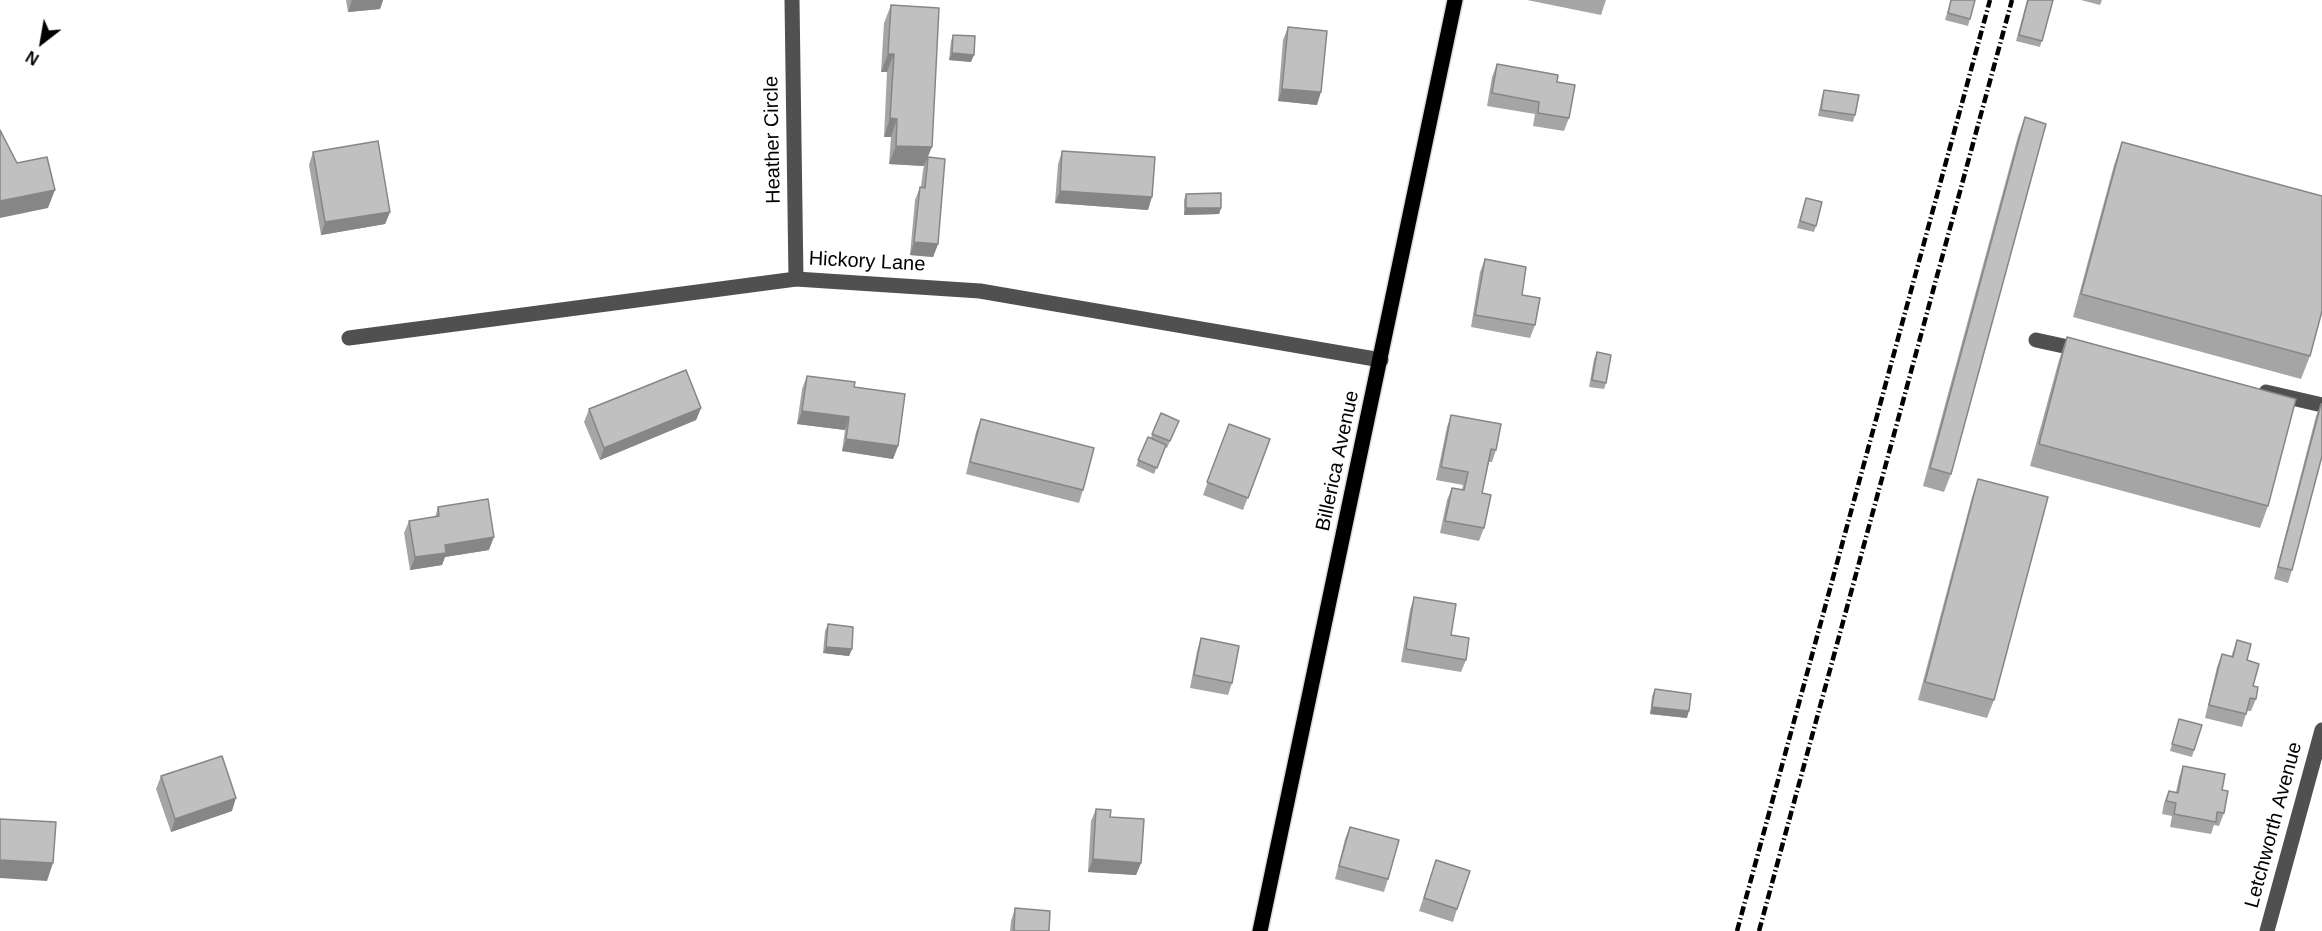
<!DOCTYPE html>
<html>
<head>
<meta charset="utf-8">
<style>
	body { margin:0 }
	#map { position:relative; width:2322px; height:931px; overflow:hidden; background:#fff; font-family:Arial,sans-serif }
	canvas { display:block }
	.north { position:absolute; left:12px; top:12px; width:60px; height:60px; -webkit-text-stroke:4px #fff; paint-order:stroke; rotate:211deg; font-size:16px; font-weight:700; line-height:24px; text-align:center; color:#000 }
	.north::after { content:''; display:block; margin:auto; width:21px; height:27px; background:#000; clip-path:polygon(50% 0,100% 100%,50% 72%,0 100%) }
</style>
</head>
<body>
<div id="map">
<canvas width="2322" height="931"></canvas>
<div class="north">N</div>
</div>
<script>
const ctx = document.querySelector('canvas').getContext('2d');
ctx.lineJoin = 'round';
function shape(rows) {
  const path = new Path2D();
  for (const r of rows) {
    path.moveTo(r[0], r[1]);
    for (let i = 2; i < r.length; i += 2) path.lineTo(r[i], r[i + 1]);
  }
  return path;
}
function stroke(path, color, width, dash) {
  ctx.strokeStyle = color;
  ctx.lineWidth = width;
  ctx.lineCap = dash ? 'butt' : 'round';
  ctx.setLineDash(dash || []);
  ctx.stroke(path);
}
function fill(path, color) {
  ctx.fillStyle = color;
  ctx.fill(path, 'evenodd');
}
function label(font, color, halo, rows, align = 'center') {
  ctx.font = font + ' Arial,sans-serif';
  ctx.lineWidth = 4.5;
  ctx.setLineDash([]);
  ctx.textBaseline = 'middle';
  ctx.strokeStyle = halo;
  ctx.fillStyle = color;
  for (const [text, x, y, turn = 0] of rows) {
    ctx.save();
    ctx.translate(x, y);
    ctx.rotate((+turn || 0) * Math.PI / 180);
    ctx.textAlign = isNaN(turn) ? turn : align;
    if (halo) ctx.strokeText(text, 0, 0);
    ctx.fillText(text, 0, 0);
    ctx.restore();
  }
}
const major = shape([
	[1260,931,1455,0]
]);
stroke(major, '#dbdbdb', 18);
stroke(shape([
	[792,0,796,279],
	[349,338,796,279,980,291,1381,360],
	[2036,340,2082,350],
	[2266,392,2322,405],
	[2267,931,2322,730]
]), '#505050', 15);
stroke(major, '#000', 15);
stroke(shape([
	[1737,931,1990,0],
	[1759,931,2012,0]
]), '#000', 4.5, [9, 3, 1.5, 3]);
fill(shape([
	[346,0,383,0,380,9,348,12],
	[1527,0,1606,0,1601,15],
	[1951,0,1975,0,1968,26,1945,20],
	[2027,0,2053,0,2040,47,2016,41],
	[2081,0,2102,0,2100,5],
	[891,5,928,157,938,244,933,257,910,255,915,200,920,187,921,187,923,170,924,166,889,164,891,137,884,137,887,72,881,72,884,23],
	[1288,27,1317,105,1278,101,1283,40],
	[953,35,971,62,949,60,951,41],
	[1497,64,1557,82,1569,118,1564,131,1533,126,1535,114,1487,106,1492,77],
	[1824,90,1855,115,1853,122,1818,116,1822,96],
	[2025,117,1951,474,1944,492,1923,486,2018,136],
	[2122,142,2310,356,2301,379,2073,317,2114,165],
	[1062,151,1148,210,1055,203,1058,164],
	[313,152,390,212,385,224,321,235,309,165],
	[1186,194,1221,208,1219,214,1184,215,1184,200],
	[1806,198,1816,226,1814,232,1797,228],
	[1485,259,1522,295,1535,325,1530,338,1471,327,1480,272],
	[2067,337,2268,506,2260,528,2030,466,2059,360],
	[1597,352,1606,383,1604,389,1589,387,1594,359],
	[807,376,854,387,898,446,893,459,842,451,845,430,797,424,802,389],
	[2321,404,2292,570,2288,583,2274,579,2316,416],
	[701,408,696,420,600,460,584,422,589,409],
	[1451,415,1496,450,1492,462,1489,462,1482,493,1484,528,1479,541,1440,533,1447,500,1452,488,1462,490,1463,485,1436,480,1447,427],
	[981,419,1083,490,1079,503,966,474,976,432],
	[1179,421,1167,448,1165,447,1154,474,1136,466,1148,437,1151,438,1152,434],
	[1229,424,1270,439,1243,510,1203,495],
	[1978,479,1994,700,1987,718,1918,700,1972,497],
	[438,507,489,550,445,557,442,565,410,570,404,533,409,521,435,517],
	[1414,597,1451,635,1466,660,1461,672,1401,662,1410,610],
	[828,624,852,649,849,656,823,653,825,631],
	[1201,638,1232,683,1228,695,1190,688,1197,651],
	[2237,640,2247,660,2256,699,2251,711,2247,711,2242,727,2205,718,2217,667,2222,654,2231,657],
	[1655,689,1687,718,1650,714,1652,696],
	[2179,719,2194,750,2192,757,2170,751],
	[2183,766,2222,790,2224,813,2219,826,2214,825,2211,834,2170,827,2172,816,2162,814,2164,803,2169,791,2176,792,2179,778],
	[161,776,232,811,171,832,156,789],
	[1096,809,1110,817,1141,863,1136,875,1088,872,1091,821],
	[1350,827,1388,879,1384,892,1335,879,1345,839],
	[1436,860,1457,909,1453,922,1419,911],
	[1015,908,1049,931,1010,931,1011,921]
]), '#a5a5a5');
fill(shape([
	[352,0,383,0,380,9,348,12],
	[952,53,974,55,971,62,949,60],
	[888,54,894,54,887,72,881,72],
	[1282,89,1321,92,1317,105,1278,101],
	[890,118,897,119,891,137,884,137],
	[896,146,932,147,924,166,889,164],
	[55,190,48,208,0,218,0,201],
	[1060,191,1152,197,1148,210,1055,203],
	[1186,208,1221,208,1219,214,1184,215],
	[390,212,385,224,321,235,325,222],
	[914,242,938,244,933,257,910,255],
	[701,408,696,420,600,460,604,448],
	[802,411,849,417,845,430,797,424],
	[846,439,898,446,893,459,842,451],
	[494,537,489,550,445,557,442,565,410,570,415,557,445,545],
	[826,647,852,649,849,656,823,653],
	[1652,707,1689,711,1687,718,1650,714],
	[236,798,232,811,171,832,175,819],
	[1093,859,1141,863,1136,875,1088,872],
	[0,860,53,863,47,881,0,878]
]), '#868686');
const building = shape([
	[1951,0,1975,0,1970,19,1948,13,1951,0],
	[2028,0,2053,0,2042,41,2019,35,2028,0],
	[891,5,939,8,932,147,896,146,897,119,890,118,894,54,888,54,891,5],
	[1288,27,1327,31,1321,92,1282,89,1288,27],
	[953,35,975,36,974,55,952,53,953,35],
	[1497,64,1558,75,1557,82,1575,85,1569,118,1538,113,1539,102,1492,93,1497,64],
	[1824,90,1859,95,1855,115,1821,110,1824,90],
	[2025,117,2046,124,1951,474,1930,468,2025,117],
	[0,130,17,163,47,157,55,190,0,201,0,130],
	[378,141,390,212,325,222,313,152,378,141],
	[2122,142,2322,196,2322,311,2310,356,2081,294,2122,142],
	[1062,151,1155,157,1152,197,1060,191,1062,151],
	[928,157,945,159,938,244,914,242,920,187,925,188,928,157],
	[1221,193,1221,208,1186,208,1186,194,1221,193],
	[1806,198,1822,202,1816,226,1800,221,1806,198],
	[1485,259,1526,267,1522,295,1540,298,1535,325,1475,315,1485,259],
	[2067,337,2296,399,2268,506,2039,444,2067,337],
	[1597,352,1611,355,1606,383,1592,380,1597,352],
	[686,370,701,408,604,448,589,409,686,370],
	[807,376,855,382,854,387,905,394,898,446,846,439,849,417,802,411,807,376],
	[2321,404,2322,404,2322,456,2292,570,2278,567,2321,404],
	[1161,413,1179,421,1170,441,1152,434,1161,413],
	[1451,415,1501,424,1496,450,1491,449,1482,493,1491,495,1484,528,1445,521,1452,488,1464,490,1468,472,1441,467,1451,415],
	[981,419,1094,448,1083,490,970,462,981,419],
	[1229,424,1270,439,1248,498,1207,482,1229,424],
	[1148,437,1166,445,1157,468,1138,460,1148,437],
	[1978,479,2048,497,1994,700,1925,682,1978,479],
	[488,499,494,537,445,545,446,553,415,557,409,521,439,516,438,507,488,499],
	[1414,597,1456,604,1451,635,1469,638,1466,660,1406,649,1414,597],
	[828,624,853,627,852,649,826,647,828,624],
	[1201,638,1239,646,1232,683,1194,675,1201,638],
	[2237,640,2251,644,2247,660,2259,664,2253,686,2258,687,2256,699,2250,698,2246,714,2209,705,2222,654,2233,657,2237,640],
	[1655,689,1691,694,1689,711,1652,707,1655,689],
	[2179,719,2202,725,2194,750,2172,744,2179,719],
	[222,756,236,798,175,819,161,776,222,756],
	[2183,766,2225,774,2222,790,2228,791,2224,813,2217,812,2216,822,2174,814,2176,803,2166,801,2169,791,2178,793,2183,766],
	[1096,809,1111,810,1110,817,1144,819,1141,863,1093,859,1096,809],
	[0,819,56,822,53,863,0,860,0,819],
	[1350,827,1399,840,1388,879,1339,866,1350,827],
	[1436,860,1470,871,1457,909,1424,898,1436,860],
	[1015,908,1050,911,1049,931,1014,931,1015,908]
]);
fill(building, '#c0c0c0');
stroke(building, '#868686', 1.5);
label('20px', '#000', '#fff', [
	["Heather Circle",773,140,-91],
	["Hickory Lane",867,262,3],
	["Billerica Avenue",1338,461,-78],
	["Letchworth Avenue",2274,825,-75]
]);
</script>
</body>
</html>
